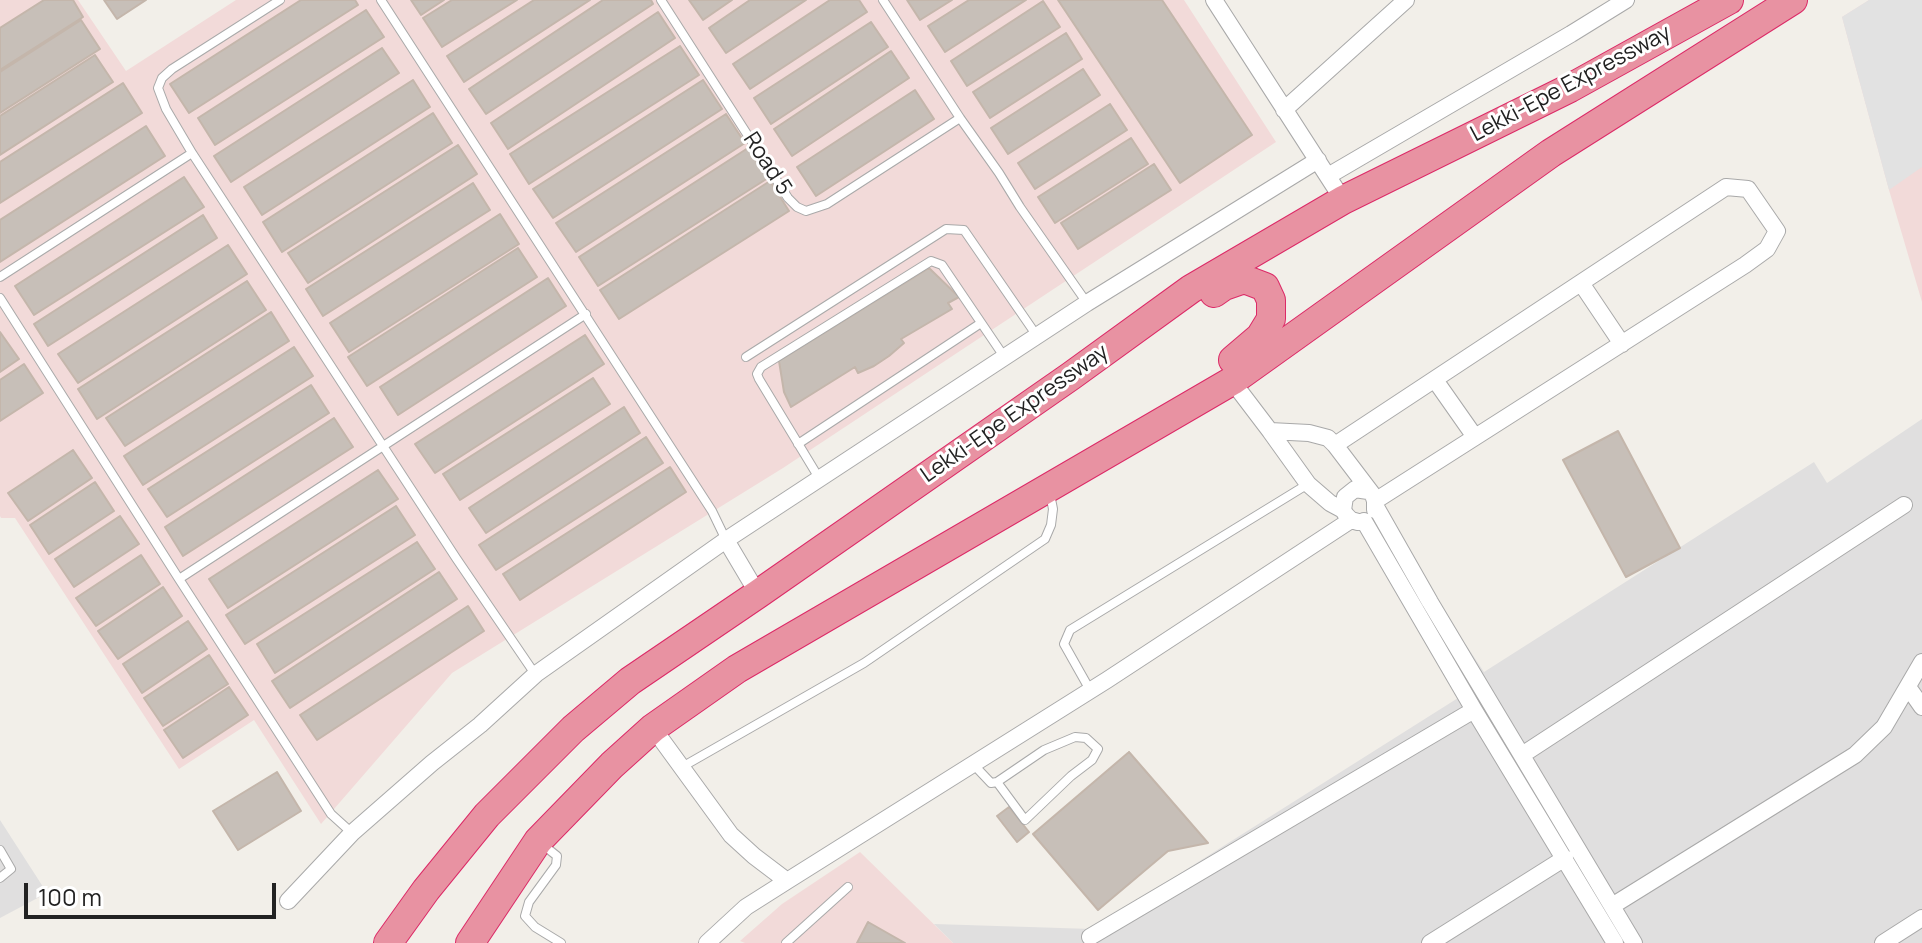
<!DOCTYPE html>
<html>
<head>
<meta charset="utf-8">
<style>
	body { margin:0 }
	#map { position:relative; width:1922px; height:943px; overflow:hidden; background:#f2efe9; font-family:Manrope,sans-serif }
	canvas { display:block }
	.scale { position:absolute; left:24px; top:883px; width:252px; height:36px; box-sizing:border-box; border:4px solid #222; border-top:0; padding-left:10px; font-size:24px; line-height:28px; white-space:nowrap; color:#222; -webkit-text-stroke:6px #fff; paint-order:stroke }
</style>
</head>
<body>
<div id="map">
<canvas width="1922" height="943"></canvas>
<div class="scale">100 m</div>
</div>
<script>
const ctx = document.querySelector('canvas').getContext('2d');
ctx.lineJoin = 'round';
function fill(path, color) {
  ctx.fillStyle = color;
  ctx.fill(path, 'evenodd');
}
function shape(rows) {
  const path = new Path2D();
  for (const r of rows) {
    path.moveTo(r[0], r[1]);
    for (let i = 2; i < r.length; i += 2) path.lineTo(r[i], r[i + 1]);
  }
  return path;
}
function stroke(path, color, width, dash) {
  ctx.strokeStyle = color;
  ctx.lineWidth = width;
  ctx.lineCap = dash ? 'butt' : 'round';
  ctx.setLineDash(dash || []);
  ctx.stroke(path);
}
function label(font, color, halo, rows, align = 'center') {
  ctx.font = font + ' Manrope,sans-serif';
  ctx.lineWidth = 6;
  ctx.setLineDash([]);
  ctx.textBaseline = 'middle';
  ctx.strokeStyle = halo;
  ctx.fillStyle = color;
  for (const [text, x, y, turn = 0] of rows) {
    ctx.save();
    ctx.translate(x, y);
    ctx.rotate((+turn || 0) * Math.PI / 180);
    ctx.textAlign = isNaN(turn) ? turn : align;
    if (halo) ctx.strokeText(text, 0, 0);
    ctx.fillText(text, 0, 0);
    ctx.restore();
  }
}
fill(shape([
	[1922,419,1922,943,953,943,934,924,1092,929,1458,698,1437,663,1443,658,1466,645,1484,672,1814,462,1827,483],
	[0,820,47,893,0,918]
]), '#e0dfdf');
fill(shape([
	[0,0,78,0,126,71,236,0,1184,0,1276,142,783,468,452,673,321,824,254,720,179,769,15,518,1,518,0,516],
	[1869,0,1922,0,1922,302,1889,190,1842,17],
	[860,852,953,943,745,943,740,941,782,904]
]), '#f2dad9');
fill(shape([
	[1869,0,1922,0,1922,167,1889,190,1842,17]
]), '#e2e2e2');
const building = shape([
	[44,0,73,0,83,17,0,70,0,28,44,0],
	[104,0,146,0,117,19,104,0],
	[301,0,355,0,358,5,189,113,170,84,301,0],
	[411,0,444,0,421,15,411,0],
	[452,0,517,0,442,47,423,18,452,0],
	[534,0,590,0,464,82,447,56,534,0],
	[603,0,651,0,653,4,486,114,469,89,603,0],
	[689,0,732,0,703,20,689,0],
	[750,0,806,0,726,53,709,28,750,0],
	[830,0,859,0,867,12,750,89,733,64,830,0],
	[907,0,952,0,920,20,907,0],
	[969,0,1026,0,945,52,928,26,969,0],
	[1058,0,1162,0,1252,135,1180,183,1058,0],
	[1043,1,1060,27,967,86,951,61,1043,1],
	[366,10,384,37,215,145,198,118,366,10],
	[658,12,675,38,508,149,491,123,658,12],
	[81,20,100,49,0,113,0,72,81,20],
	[871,22,888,47,771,124,754,98,871,22],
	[1066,33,1082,59,990,118,973,92,1066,33],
	[680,46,699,75,529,184,510,154,680,46],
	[382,48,399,73,231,182,214,156,382,48],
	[891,51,909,78,792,156,774,129,891,51],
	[95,55,113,82,0,155,0,116,95,55],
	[1083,69,1100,95,1008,154,991,128,1083,69],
	[413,80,430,107,262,215,244,187,413,80],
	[703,80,722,109,553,218,533,189,703,80],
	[123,83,142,113,0,203,0,162,123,83],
	[915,90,934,119,816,196,797,167,915,90],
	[1110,104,1127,130,1035,189,1018,163,1110,104],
	[433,113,452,143,282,252,263,222,433,113],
	[726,114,745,143,576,252,556,223,726,114],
	[146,126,165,156,0,262,0,220,146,126],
	[1131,138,1148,164,1055,223,1038,197,1131,138],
	[458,145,477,174,308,283,288,253,458,145],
	[748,148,768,178,598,286,579,257,748,148],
	[1154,164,1171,190,1078,249,1061,223,1154,164],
	[184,177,204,207,34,315,15,286,184,177],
	[770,181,789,211,619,319,600,290,770,181],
	[473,183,490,210,323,316,306,289,473,183],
	[500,214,519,244,349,352,330,323,500,214],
	[203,215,217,238,48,346,34,324,203,215],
	[228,245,247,274,78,383,58,354,228,245],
	[518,248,537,277,367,386,348,357,518,248],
	[929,268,959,297,948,303,952,309,901,339,904,343,889,356,874,366,858,373,855,367,791,407,784,392,779,361,929,268],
	[548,278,566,306,398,415,380,387,548,278],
	[247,281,266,310,97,419,78,389,247,281],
	[271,312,289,341,125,446,106,418,271,312],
	[0,332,19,359,0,372,0,332],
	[585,335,604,364,435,473,415,444,585,335],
	[294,347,313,376,143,485,124,456,294,347],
	[24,364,43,393,0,421,0,380,24,364],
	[593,378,610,404,460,500,443,474,593,378],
	[311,385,329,413,167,517,148,489,311,385],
	[624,407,640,433,486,533,469,508,624,407],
	[334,418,353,447,183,556,165,527,334,418],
	[1618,431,1680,548,1626,577,1563,460,1618,431],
	[646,437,663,463,496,570,479,545,646,437],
	[73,450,92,478,28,521,8,493,73,450],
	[670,467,686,492,520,600,503,574,670,467],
	[378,470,398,499,228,608,209,579,378,470],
	[95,482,114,511,49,554,30,525,95,482],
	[396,506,415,535,245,644,226,615,396,506],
	[120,516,139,544,74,587,55,559,120,516],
	[417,542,435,569,275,673,257,644,417,542],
	[141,555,160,584,96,626,76,598,141,555],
	[439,572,457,599,290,708,272,681,439,572],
	[163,587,182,616,118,659,98,631,163,587],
	[468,606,484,631,317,740,300,715,468,606],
	[188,621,207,649,142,693,123,664,188,621],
	[209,655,228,684,163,726,144,698,209,655],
	[229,687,248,715,183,758,164,730,229,687],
	[1129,752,1208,843,1168,851,1098,910,1033,834,1129,752],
	[277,772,301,811,238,850,213,811,277,772],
	[1009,807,1029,832,1017,842,997,816,1009,807],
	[868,922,905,943,857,943,868,922]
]);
fill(building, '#c7bfb8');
stroke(building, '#c4b6ab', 2);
const lane = shape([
	[280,0,172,69,162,78,158,88,166,109,192,153,456,558,535,674],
	[381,0,712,511,726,540],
	[661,0,788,198,797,207,806,211,827,204,960,118],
	[883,0,960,118,999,173,1020,207,1087,303],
	[0,277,192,153],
	[0,298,179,579,331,814,352,833],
	[746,357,946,229,964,230,1037,336],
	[798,444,981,323],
	[819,478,759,379,757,374,761,367,931,261,942,265,1005,358],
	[179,579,586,314],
	[1090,690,1064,644,1070,630,1308,484],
	[973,764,991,783,997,782,1044,750,1075,737,1086,738,1098,749,1092,760,1071,776,1025,820,997,782],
	[682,767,864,663,1045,539,1051,525,1053,509,1050,494],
	[542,844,557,856,556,865,529,902,525,916,535,927,561,943],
	[0,850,11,869,0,878],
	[786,943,848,887]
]);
const street = shape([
	[1214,0,1343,200],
	[1284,110,1406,0],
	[1328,176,1571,34,1626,0],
	[1581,283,1622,344],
	[1435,380,1475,437],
	[1232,381,1270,431,1308,484,1330,503,1343,510],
	[1270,431,1309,433,1328,438,1335,445,1373,495,1375,501,1375,510],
	[1335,445,1726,187,1748,189,1777,231,1767,249,1745,265,1375,501],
	[1376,507,1430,602,1634,943],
	[1364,521,1474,710,1615,943],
	[1358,522,1351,520,1346,515,1343,510,1345,497,1355,489,1368,491],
	[726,540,758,594],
	[1908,687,1922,707],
	[653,728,731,835,754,856,787,881,1107,680,1351,520],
	[1522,755,1904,505],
	[288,901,352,833,432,763,480,725,536,674,726,540,1087,303,1318,160],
	[1612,906,1855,755,1884,727,1922,662],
	[1090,937,1474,710],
	[707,943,746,907,787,881],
	[1430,943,1565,858],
	[1883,943,1922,918]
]);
const highway = shape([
	[1214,293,1224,286,1244,279,1265,287,1271,300,1271,319,1260,337,1233,360],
	[388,943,426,890,487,815,573,729,630,681,758,594,1071,376,1191,289,1343,200,1570,88,1729,0],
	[470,943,538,841,612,765,653,728,737,669,1232,381,1551,153,1793,0]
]);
stroke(lane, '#a9a9a9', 10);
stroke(street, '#a9a9a9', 18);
stroke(highway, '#dc2a67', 30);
stroke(lane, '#fff', 8);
stroke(street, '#fff', 16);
stroke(highway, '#e892a2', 28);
label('22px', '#222', '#fff', [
	["Lekki-Epe Expressway",1571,84,-28],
	["Road 5",767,164,57],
	["Lekki-Epe Expressway",1015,414,-35]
]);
</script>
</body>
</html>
